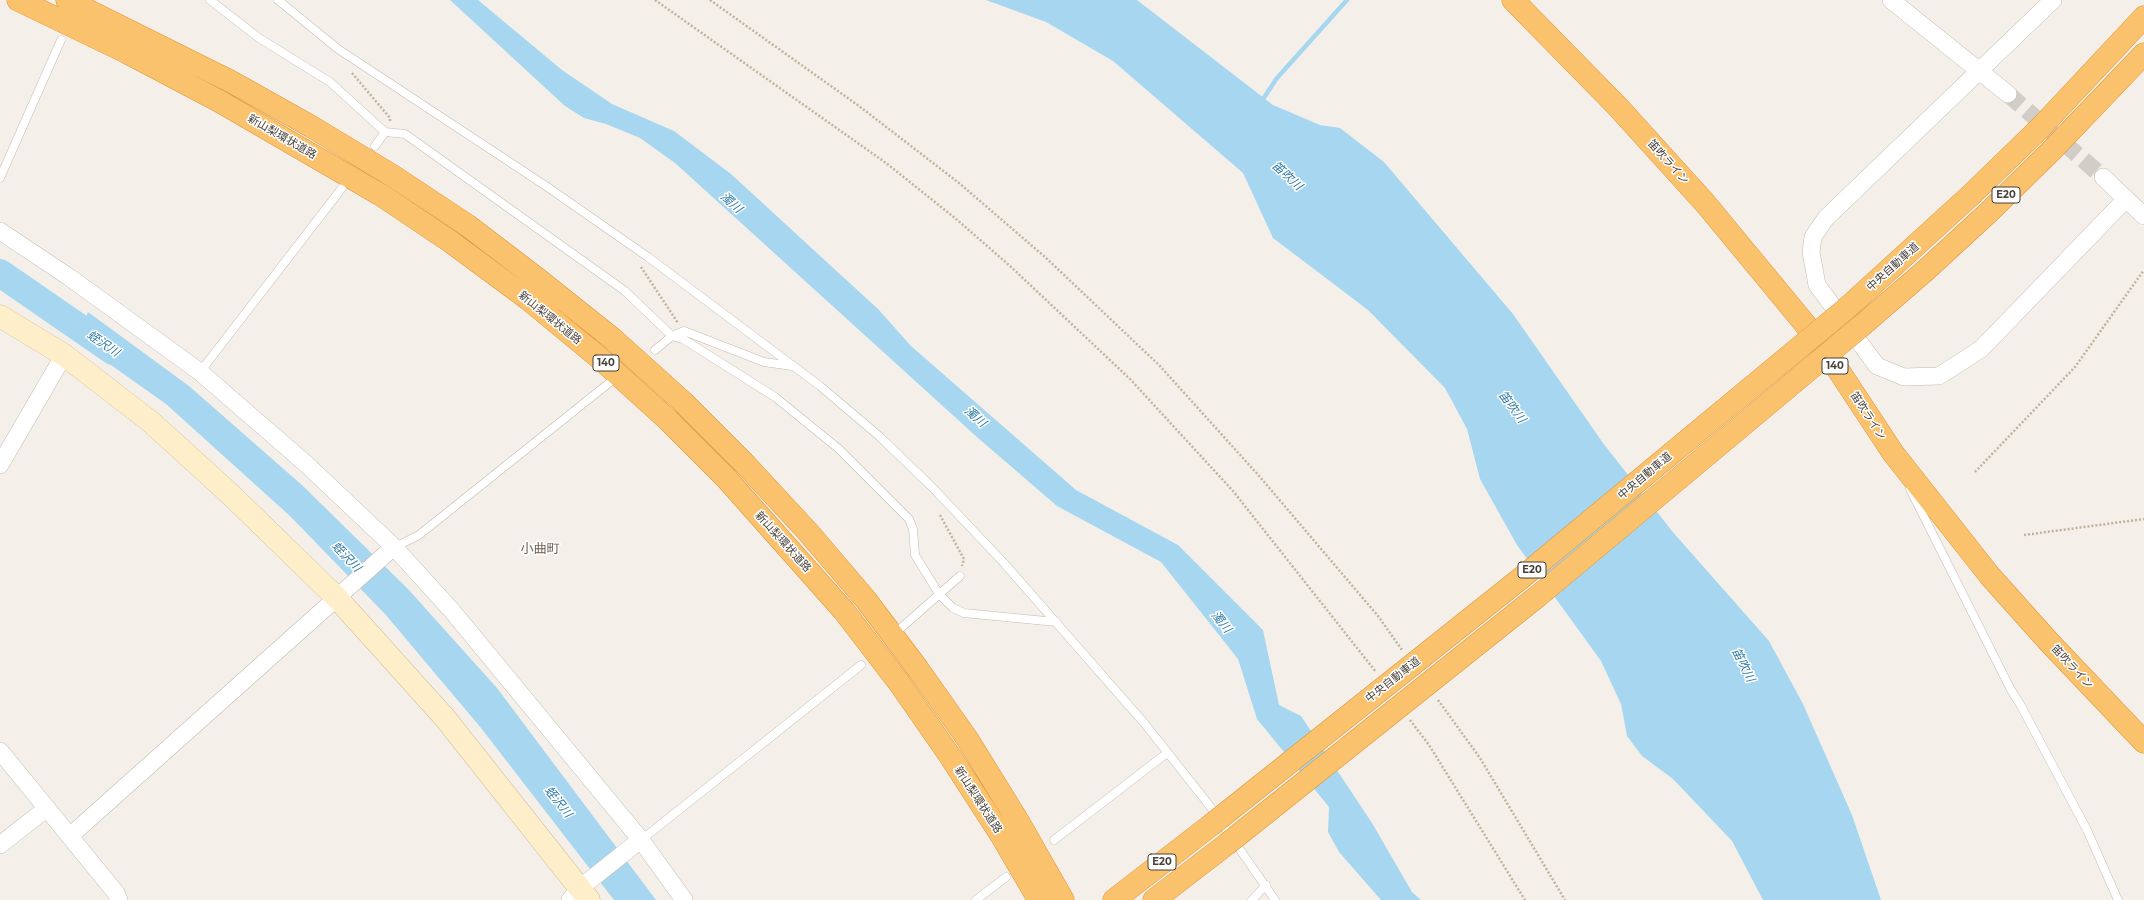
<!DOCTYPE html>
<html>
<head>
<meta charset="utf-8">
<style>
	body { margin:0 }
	canvas { display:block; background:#f4f0e9 }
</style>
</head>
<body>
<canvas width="2144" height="900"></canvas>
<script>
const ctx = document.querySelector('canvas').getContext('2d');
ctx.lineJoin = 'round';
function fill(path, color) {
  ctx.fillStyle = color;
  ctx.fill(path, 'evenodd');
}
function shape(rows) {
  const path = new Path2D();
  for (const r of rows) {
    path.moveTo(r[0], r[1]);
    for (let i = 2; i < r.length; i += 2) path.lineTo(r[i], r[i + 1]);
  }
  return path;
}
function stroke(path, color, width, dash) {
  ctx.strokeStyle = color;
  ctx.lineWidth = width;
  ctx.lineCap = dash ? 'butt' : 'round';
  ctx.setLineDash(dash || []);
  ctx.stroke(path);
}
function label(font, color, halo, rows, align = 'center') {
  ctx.font = font + ' Montserrat,"Noto Sans JP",sans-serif';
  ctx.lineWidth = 3;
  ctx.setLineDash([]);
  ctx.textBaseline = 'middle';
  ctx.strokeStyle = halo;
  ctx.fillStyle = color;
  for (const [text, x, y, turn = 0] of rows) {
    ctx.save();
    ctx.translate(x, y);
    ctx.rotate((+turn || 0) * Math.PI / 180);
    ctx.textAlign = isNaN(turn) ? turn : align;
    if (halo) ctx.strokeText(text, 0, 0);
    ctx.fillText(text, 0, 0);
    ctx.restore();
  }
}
fill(shape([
	[450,0,478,0,562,70,612,104,674,131,731,174,879,310,911,346,1076,490,1178,545,1263,630,1279,705,1301,716,1372,823,1412,892,1421,900,1381,900,1339,852,1328,832,1329,807,1257,719,1238,659,1161,562,1057,506,978,438,675,163,640,138,606,124,584,118,565,106],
	[986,0,1137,0,1273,105,1320,125,1340,128,1384,162,1513,314,1603,443,1672,531,1769,641,1803,704,1852,815,1881,900,1763,900,1732,841,1673,779,1642,756,1627,736,1621,704,1601,661,1517,545,1480,479,1467,429,1445,388,1368,310,1273,238,1243,173,1113,61,1046,22],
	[88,312,189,386,303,486,408,589,497,688,656,900,614,900,481,728,385,614,290,516,166,404,77,341]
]), '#a7d7f0');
stroke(shape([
	[1261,102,1277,78,1347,0]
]), '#a7d7f0', 4.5);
stroke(shape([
	[0,273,113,351]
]), '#a7d7f0', 28);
stroke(shape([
	[2008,94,2103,177]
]), '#d2cdc6', 17, [17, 8]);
const lane = shape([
	[210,0,259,38,330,82,385,132],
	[278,0,338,49,546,186,648,257,820,386,879,436,931,486,1003,562,1145,724,1209,805,1275,900],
	[375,146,385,132,405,134,625,291,672,336,683,339,775,397,839,449,909,519,913,529,915,555,939,594,953,608,964,613,1056,622],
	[0,178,61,40],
	[655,350,672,336,684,331,764,362,792,366],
	[200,372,342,188],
	[1910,489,2011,690,2020,704,2087,830,2118,900],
	[393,548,419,535,609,383],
	[901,628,960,576],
	[1054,840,1167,753],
	[640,841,861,665],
	[976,900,1006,877],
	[1252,900,1266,885]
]);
const street = shape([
	[1891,0,2008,94],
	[2053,0,1826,218,1813,237,1811,252,1817,285,1877,366,1904,377,1939,376,1981,349,2125,200],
	[2103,177,2144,216],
	[0,231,69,277,200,372,305,463,394,547,453,612,641,840,684,900],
	[0,465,64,355],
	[0,751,116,893,119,900],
	[70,836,388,552],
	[0,845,47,808],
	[570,900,580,888,634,845]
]);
const secondary = shape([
	[0,316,64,355,151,422,230,494,337,598,445,718,589,900]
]);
const highway = shape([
	[18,0,126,52,219,101,381,195,451,242,528,299,603,361,668,420,726,478,844,611,900,684,950,756,1001,835,1039,900],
	[67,0,230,81,312,127,393,176,467,225,539,280,613,339,683,402,745,464,808,532,866,600,918,669,968,740,1018,821,1063,900],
	[1513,0,1618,107,1705,203,1805,324,1837,368,1893,453,1990,576,2049,642,2144,742],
	[1847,308,1972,194,2040,128,2144,17],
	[1860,327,1926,270,1989,212,2053,149,2144,54],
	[1114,900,1211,825],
	[1154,900,1227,844]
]);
stroke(lane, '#c3baaf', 9);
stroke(street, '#c3baaf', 18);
stroke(secondary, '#d3c09a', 23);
stroke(highway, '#db963c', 23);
stroke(shape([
	[655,0,886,163,955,218,1010,266,1130,379,1233,491,1376,672],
	[710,0,859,106,959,183,1045,257,1159,365,1260,477,1378,616,1402,650],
	[352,73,390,118,390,122],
	[641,267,678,323],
	[1975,472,2075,367,2144,270],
	[940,515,964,559,962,566],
	[2024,535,2144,519],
	[1438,700,1480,758,1565,900],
	[1410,720,1429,745,1525,900]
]), '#c1b29d', 2.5, [2, 2]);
stroke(lane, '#fff', 8);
stroke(street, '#fff', 17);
stroke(secondary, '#feeeca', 22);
stroke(highway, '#fbc26d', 22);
const highwayBridge = shape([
	[1211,825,1520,579,1847,308],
	[1227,844,1538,596,1860,327]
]);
stroke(highwayBridge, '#db963c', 23, []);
stroke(highwayBridge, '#fbc26d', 22);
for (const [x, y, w] of [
	[2006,195,28],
	[606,363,26],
	[1835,366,26],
	[1532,570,28],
	[1162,862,28]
]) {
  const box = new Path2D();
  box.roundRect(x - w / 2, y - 8, w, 16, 3);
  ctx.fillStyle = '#fff';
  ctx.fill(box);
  stroke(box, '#484038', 1);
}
label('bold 10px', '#484038', null, [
	["E20",2006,195],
	["140",606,363],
	["140",1835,366],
	["E20",1532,570],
	["E20",1162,862]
]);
label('11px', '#484038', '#fff', [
	["新山梨環状道路",282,137,30],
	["笛吹ライン",1668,162,48],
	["中央自動車道",1893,267,-42],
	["新山梨環状道路",550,318,39],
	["笛吹ライン",1868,416,57],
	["中央自動車道",1645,476,-40],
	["新山梨環状道路",783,542,48],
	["笛吹ライン",2072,667,47],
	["中央自動車道",1393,680,-38],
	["新山梨環状道路",978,800,57]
]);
label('italic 12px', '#2e79a3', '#fff', [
	["笛吹川",1287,176,42],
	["濁川",731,203,42],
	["蛭沢川",103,344,34],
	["笛吹川",1512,407,53],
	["濁川",975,417,41],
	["蛭沢川",346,557,46],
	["濁川",1221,622,51],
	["笛吹川",1743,665,63],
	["蛭沢川",558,802,51]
]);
label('13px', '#6b5e4f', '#fff', [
	["小曲町",540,549]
]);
</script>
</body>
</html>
